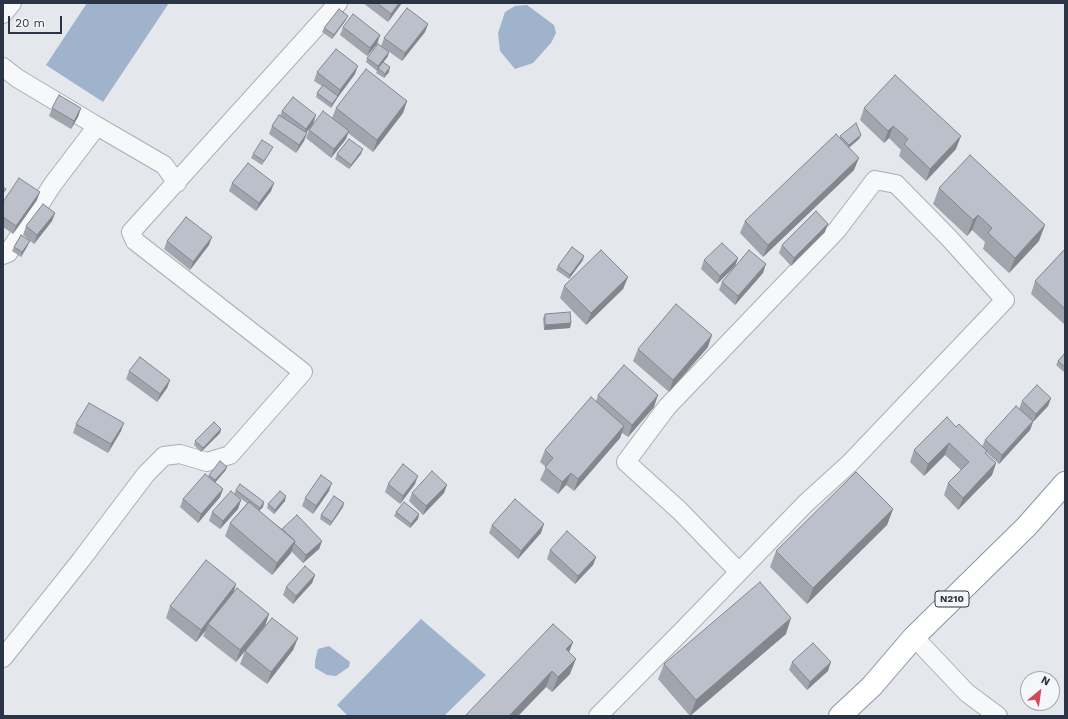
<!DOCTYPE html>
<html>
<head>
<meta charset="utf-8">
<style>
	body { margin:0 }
	#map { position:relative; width:1068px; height:719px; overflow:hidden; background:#e4e7ec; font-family:"Work Sans",sans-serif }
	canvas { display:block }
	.frame { position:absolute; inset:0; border:4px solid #2b3445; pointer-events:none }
	.north { position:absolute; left:1020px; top:671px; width:40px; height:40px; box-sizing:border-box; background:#f4f6f9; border:1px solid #a4a8b1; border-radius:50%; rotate:29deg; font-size:11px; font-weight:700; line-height:16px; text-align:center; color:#2b3445 }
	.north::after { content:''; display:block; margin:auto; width:14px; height:18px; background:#d1495b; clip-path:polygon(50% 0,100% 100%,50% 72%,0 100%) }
	.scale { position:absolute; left:8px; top:16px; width:54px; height:18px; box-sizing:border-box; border:2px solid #2b3445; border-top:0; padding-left:5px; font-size:12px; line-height:14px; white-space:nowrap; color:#2b3445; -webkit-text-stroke:3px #f4f6f9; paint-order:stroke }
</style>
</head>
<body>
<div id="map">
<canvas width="1068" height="719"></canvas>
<div class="frame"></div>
<div class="north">N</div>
<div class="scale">20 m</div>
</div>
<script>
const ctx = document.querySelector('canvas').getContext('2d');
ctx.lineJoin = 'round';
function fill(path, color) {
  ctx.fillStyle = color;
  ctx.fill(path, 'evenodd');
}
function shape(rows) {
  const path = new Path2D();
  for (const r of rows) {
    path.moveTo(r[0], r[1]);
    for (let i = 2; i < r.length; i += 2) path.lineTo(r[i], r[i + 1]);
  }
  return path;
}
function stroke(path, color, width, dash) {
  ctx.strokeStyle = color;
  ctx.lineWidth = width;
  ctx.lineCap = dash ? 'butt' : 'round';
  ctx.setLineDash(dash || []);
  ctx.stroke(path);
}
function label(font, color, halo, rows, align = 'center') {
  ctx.font = font + ' "Work Sans",sans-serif';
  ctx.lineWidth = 3.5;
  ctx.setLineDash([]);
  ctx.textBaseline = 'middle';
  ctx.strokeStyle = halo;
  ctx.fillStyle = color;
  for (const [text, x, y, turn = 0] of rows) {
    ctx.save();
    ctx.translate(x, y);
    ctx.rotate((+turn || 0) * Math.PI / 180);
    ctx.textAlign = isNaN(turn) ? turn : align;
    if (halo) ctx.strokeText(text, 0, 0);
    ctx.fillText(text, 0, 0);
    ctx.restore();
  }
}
fill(shape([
	[87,3,169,3,103,102,46,65],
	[527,5,554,25,556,33,551,43,533,63,515,69,500,51,498,33,505,12,515,6],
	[421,619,486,675,444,716,348,716,337,705],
	[329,646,350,662,349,667,336,676,327,675,315,668,315,661,318,649]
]), '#9fb4cc');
const minor = shape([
	[3,14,12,3],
	[3,67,17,78,97,126,53,184,8,253,3,255],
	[97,126,164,165,177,183],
	[914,637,967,693,998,716],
	[3,658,81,560,146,474,164,456,180,454,207,462,230,455,303,372,135,241,131,232,338,3],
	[598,716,682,631,806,503,850,463,1005,300,950,239,896,184,875,180,837,230,667,407,626,462,680,511,739,572]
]);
const highway = shape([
	[840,716,872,686,914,637,1027,526,1065,483]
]);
stroke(minor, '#a9aeb7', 20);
stroke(highway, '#8b94a3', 24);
stroke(minor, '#f7f8fa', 18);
stroke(highway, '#fff', 22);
fill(shape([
	[363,3,402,3,388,22],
	[346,20,332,39,322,32,324,28],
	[428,24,425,32,402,61,381,46,384,38],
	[343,27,380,35,377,44,367,56,340,35],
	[388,56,383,62,389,72,384,78,376,73,378,69,377,71,366,62,367,58],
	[317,72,355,74,338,97,336,100,331,108,316,97,317,93,322,86,314,81],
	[407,101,403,113,373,152,348,133,346,139,331,158,306,138,309,130,332,118,336,108],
	[52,108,81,108,78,117,71,129,49,116],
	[864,108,956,149,926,181,899,156,901,150,889,138,884,143,860,120],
	[282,111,316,115,313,124,306,133,304,141,296,153,269,134,272,126,280,116],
	[861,135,859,139,849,148,854,170,763,257,740,233,745,221,840,138,840,136],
	[271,151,262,165,251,158,253,154],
	[337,154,361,154,349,169,335,159],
	[232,183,274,183,271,191,256,211,229,191],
	[939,188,1039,241,1009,273,983,249,985,242,972,230,967,236,933,204],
	[37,200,13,234,3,227,3,202],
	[55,213,52,221,34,244,23,235,26,226],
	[825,232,791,266,779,253,782,245],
	[167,241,209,245,190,270,164,249],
	[28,245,21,257,12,251,14,247],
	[1065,249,1065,325,1031,294,1035,281],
	[738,258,735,266,717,284,701,269,704,260],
	[583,260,569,279,556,270,558,266],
	[763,273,735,305,719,290,722,282],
	[628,277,623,289,586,325,560,298,564,286],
	[545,314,571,323,570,328,544,330,543,318],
	[708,347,669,392,633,361,638,349],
	[1065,353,1065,373,1056,365,1058,361],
	[129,371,170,380,167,388,157,402,126,379],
	[598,395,654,407,628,437,622,433,620,438,574,491,566,485,558,494,540,480,546,467,540,462,545,450,596,401],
	[1051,398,1048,406,1033,422,1030,430,999,464,986,452,986,453,996,463,992,475,958,510,944,495,948,483,961,470,945,455,924,476,910,462,914,450,956,427,982,447,985,440,1019,409,1022,401],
	[76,424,121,431,108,453,73,433],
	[221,429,220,433,201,452,194,445,195,441],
	[227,467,225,471,215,482,223,489,220,497,198,523,180,507,183,499,208,476,209,475],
	[388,484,415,484,400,504,385,492],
	[236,490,264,502,263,507,259,511,282,529,322,541,319,549,303,563,291,551,291,553,272,575,225,536,230,523,247,503,234,494],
	[329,491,313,514,302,506,305,498],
	[412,493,444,493,423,515,409,501],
	[241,500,238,509,220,529,209,521,212,512],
	[285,501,274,514,267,508,268,504],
	[343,507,330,526,320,519,321,515],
	[893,509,887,525,807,604,770,567,776,551],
	[396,512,419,514,418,519,410,528,394,516],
	[492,525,541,533,518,559,489,533],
	[550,550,596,557,593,565,575,584,547,559],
	[315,575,312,583,293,604,283,595,286,587],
	[236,584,234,592,269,614,265,626,236,662,203,636,206,630,196,642,166,618,170,606],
	[786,634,690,716,658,679,664,664],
	[298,638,293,650,267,684,240,664,245,651],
	[573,642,569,652,570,674,552,692,546,687,518,716,465,716],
	[792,662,828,671,807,690,789,670]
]), '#a1a5ae');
fill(shape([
	[399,3,402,3,388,22,391,14],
	[348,16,346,20,332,39,334,35],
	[428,24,425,32,402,61,405,53],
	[380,35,377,44,367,56,370,48],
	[389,52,388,56,377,71,378,66],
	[358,66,355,74,338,97,336,100,331,108,332,104,337,97,340,90],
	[390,67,389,72,384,78,385,74],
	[407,101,403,113,373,152,377,140],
	[81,108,78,117,71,129,74,121],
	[316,115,313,124,303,137,306,129],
	[893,126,889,138,884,143,888,131],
	[349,131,346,139,331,158,334,149],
	[307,133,304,141,296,153,299,145],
	[861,135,859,139,847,149,849,145],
	[961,136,956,149,926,181,930,169],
	[363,149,361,154,349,169,351,165],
	[859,158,854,170,763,257,768,245],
	[274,183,271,191,256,211,259,203],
	[40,192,37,200,13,234,16,226],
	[55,213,52,221,34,244,37,235],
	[978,215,972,230,967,236,973,220],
	[828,224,825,232,791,266,794,258],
	[1045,225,1039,241,1009,273,1015,258],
	[212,237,209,245,190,270,193,262],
	[30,241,28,245,21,257,22,252],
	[584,256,583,260,569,279,570,275],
	[738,258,735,266,717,284,720,276],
	[766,264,763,273,735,305,738,296],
	[628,277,623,289,586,325,591,313],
	[571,323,570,328,544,330,545,325],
	[712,335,708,347,669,392,673,380],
	[170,380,167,388,157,402,160,394],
	[658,395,654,407,628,437,632,425],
	[1051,398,1048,406,1033,422,1030,430,999,464,1002,455,1033,422,1036,414],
	[124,423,121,431,108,453,111,444],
	[624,426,620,438,574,491,578,479],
	[221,429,220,433,201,452,203,448],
	[949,443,945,455,924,476,928,464],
	[996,463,992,475,958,510,963,498],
	[227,467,225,471,214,484,215,480],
	[571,473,566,485,558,494,562,482],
	[418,476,415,484,400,504,403,496],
	[332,483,329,491,313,514,316,506],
	[447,485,444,493,423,515,426,506],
	[223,489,220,497,198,523,201,514],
	[286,496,285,501,274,514,275,510],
	[241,500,238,509,220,529,223,521],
	[264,502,263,507,258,512,260,508],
	[344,503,343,507,330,526,332,522],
	[893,509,887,525,807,604,813,588],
	[419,514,418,519,410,528,411,524],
	[544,524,541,533,518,559,521,551],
	[295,541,291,553,272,575,277,563],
	[322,541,319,549,303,563,306,555],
	[596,557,593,565,575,584,578,576],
	[315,575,312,583,293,604,296,596],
	[236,584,232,596,208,624,206,630,196,642,201,630],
	[269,614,265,626,236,662,240,650],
	[791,618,786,634,690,716,696,700],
	[298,638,293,650,267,684,271,672],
	[573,642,567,657,566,649],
	[576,659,570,674,552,692,558,677],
	[831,662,828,671,807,690,810,682],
	[552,671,546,687,518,716,509,716]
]), '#83868d');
const building = shape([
	[377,3,399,3,391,14,377,3],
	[407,8,428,24,405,53,384,38,407,8],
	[339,9,348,16,334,35,324,28,339,9],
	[353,14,380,35,370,48,343,27,353,14],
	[378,44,389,52,378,66,367,58,378,44],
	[336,49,358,66,340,90,317,72,336,49],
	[383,62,390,67,385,74,378,68,383,62],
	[366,69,407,101,377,140,336,108,366,69],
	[895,75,961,136,930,169,904,144,908,139,893,126,888,131,864,108,895,75],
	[323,85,338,96,332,104,317,93,323,85],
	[59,95,81,108,74,121,52,108,59,95],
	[293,97,316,115,306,129,282,111,293,97],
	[323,111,349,131,334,149,309,130,323,111],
	[279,115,307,133,299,145,272,126,279,115],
	[856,123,861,135,849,145,840,136,856,123],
	[836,134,859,158,768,245,745,221,836,134],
	[349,139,363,149,351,165,337,154,349,139],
	[262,140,273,147,264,161,253,154,262,140],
	[970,155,1045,225,1015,258,988,233,992,228,978,215,973,220,939,188,970,155],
	[248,163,274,183,259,203,232,183,248,163],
	[19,178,40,192,16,226,3,217,3,202,19,178],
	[3,187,6,189,3,193,3,187],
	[43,204,55,213,37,235,26,226,43,204],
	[816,211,828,224,794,258,782,245,816,211],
	[186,217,212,237,193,262,167,241,186,217],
	[21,235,30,241,22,252,14,247,21,235],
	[722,243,738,258,720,276,704,260,722,243],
	[572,247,584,256,570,275,558,266,572,247],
	[1065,249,1065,309,1035,281,1065,249],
	[601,250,628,277,591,313,564,286,601,250],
	[749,250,766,264,738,296,722,282,749,250],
	[676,304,712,335,673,380,638,349,676,304],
	[570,312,571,323,545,325,545,314,570,312],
	[1065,353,1065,367,1058,361,1065,353],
	[140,357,170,380,160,394,129,371,140,357],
	[624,365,658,395,632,425,598,395,624,365],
	[1037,385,1051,398,1036,414,1022,401,1037,385],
	[591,397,624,426,578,479,571,473,562,482,545,467,553,458,545,450,591,397],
	[89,403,124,423,111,444,76,424,89,403],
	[1016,406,1033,421,1002,455,985,440,1016,406],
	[947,417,956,427,959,424,987,451,985,453,996,463,963,498,948,483,969,462,949,443,928,464,914,450,947,417],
	[214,422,221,429,203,448,195,441,214,422],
	[220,461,227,467,215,480,209,475,220,461],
	[403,464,418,476,403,496,388,484,403,464],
	[432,471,447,485,426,506,412,493,432,471],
	[856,472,893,509,813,588,776,551,856,472],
	[205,474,223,489,201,514,183,499,205,474],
	[321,475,332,483,316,506,305,498,321,475],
	[240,484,264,502,260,508,236,490,240,484],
	[231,491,241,500,223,521,212,512,231,491],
	[280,491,286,496,275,510,268,504,280,491],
	[334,496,344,503,332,522,321,515,334,496],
	[515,499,544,524,521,551,492,525,515,499],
	[249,502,295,541,277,563,230,523,249,502],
	[404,502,419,514,411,524,396,512,404,502],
	[297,515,322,541,306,555,294,543,295,541,282,529,297,515],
	[567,531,596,557,578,576,550,550,567,531],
	[206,560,236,584,201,630,170,606,206,560],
	[305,566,315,575,296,596,286,587,305,566],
	[760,582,791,618,696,700,664,664,760,582],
	[237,588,269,614,240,650,208,624,237,588],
	[272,618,298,638,271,672,245,651,272,618],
	[553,624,573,642,566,649,576,659,558,677,552,671,509,716,465,716,553,624],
	[813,643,831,662,810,682,792,662,813,643]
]);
fill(building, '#bbc0ca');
stroke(building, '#83868d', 1);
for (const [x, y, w] of [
	[952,599,34]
]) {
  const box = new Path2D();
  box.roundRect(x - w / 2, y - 8, w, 16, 3);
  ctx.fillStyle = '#f4f6f9';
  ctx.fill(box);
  stroke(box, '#2b3445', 1);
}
label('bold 10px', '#2b3445', null, [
	["N210",952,599]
]);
</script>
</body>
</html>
